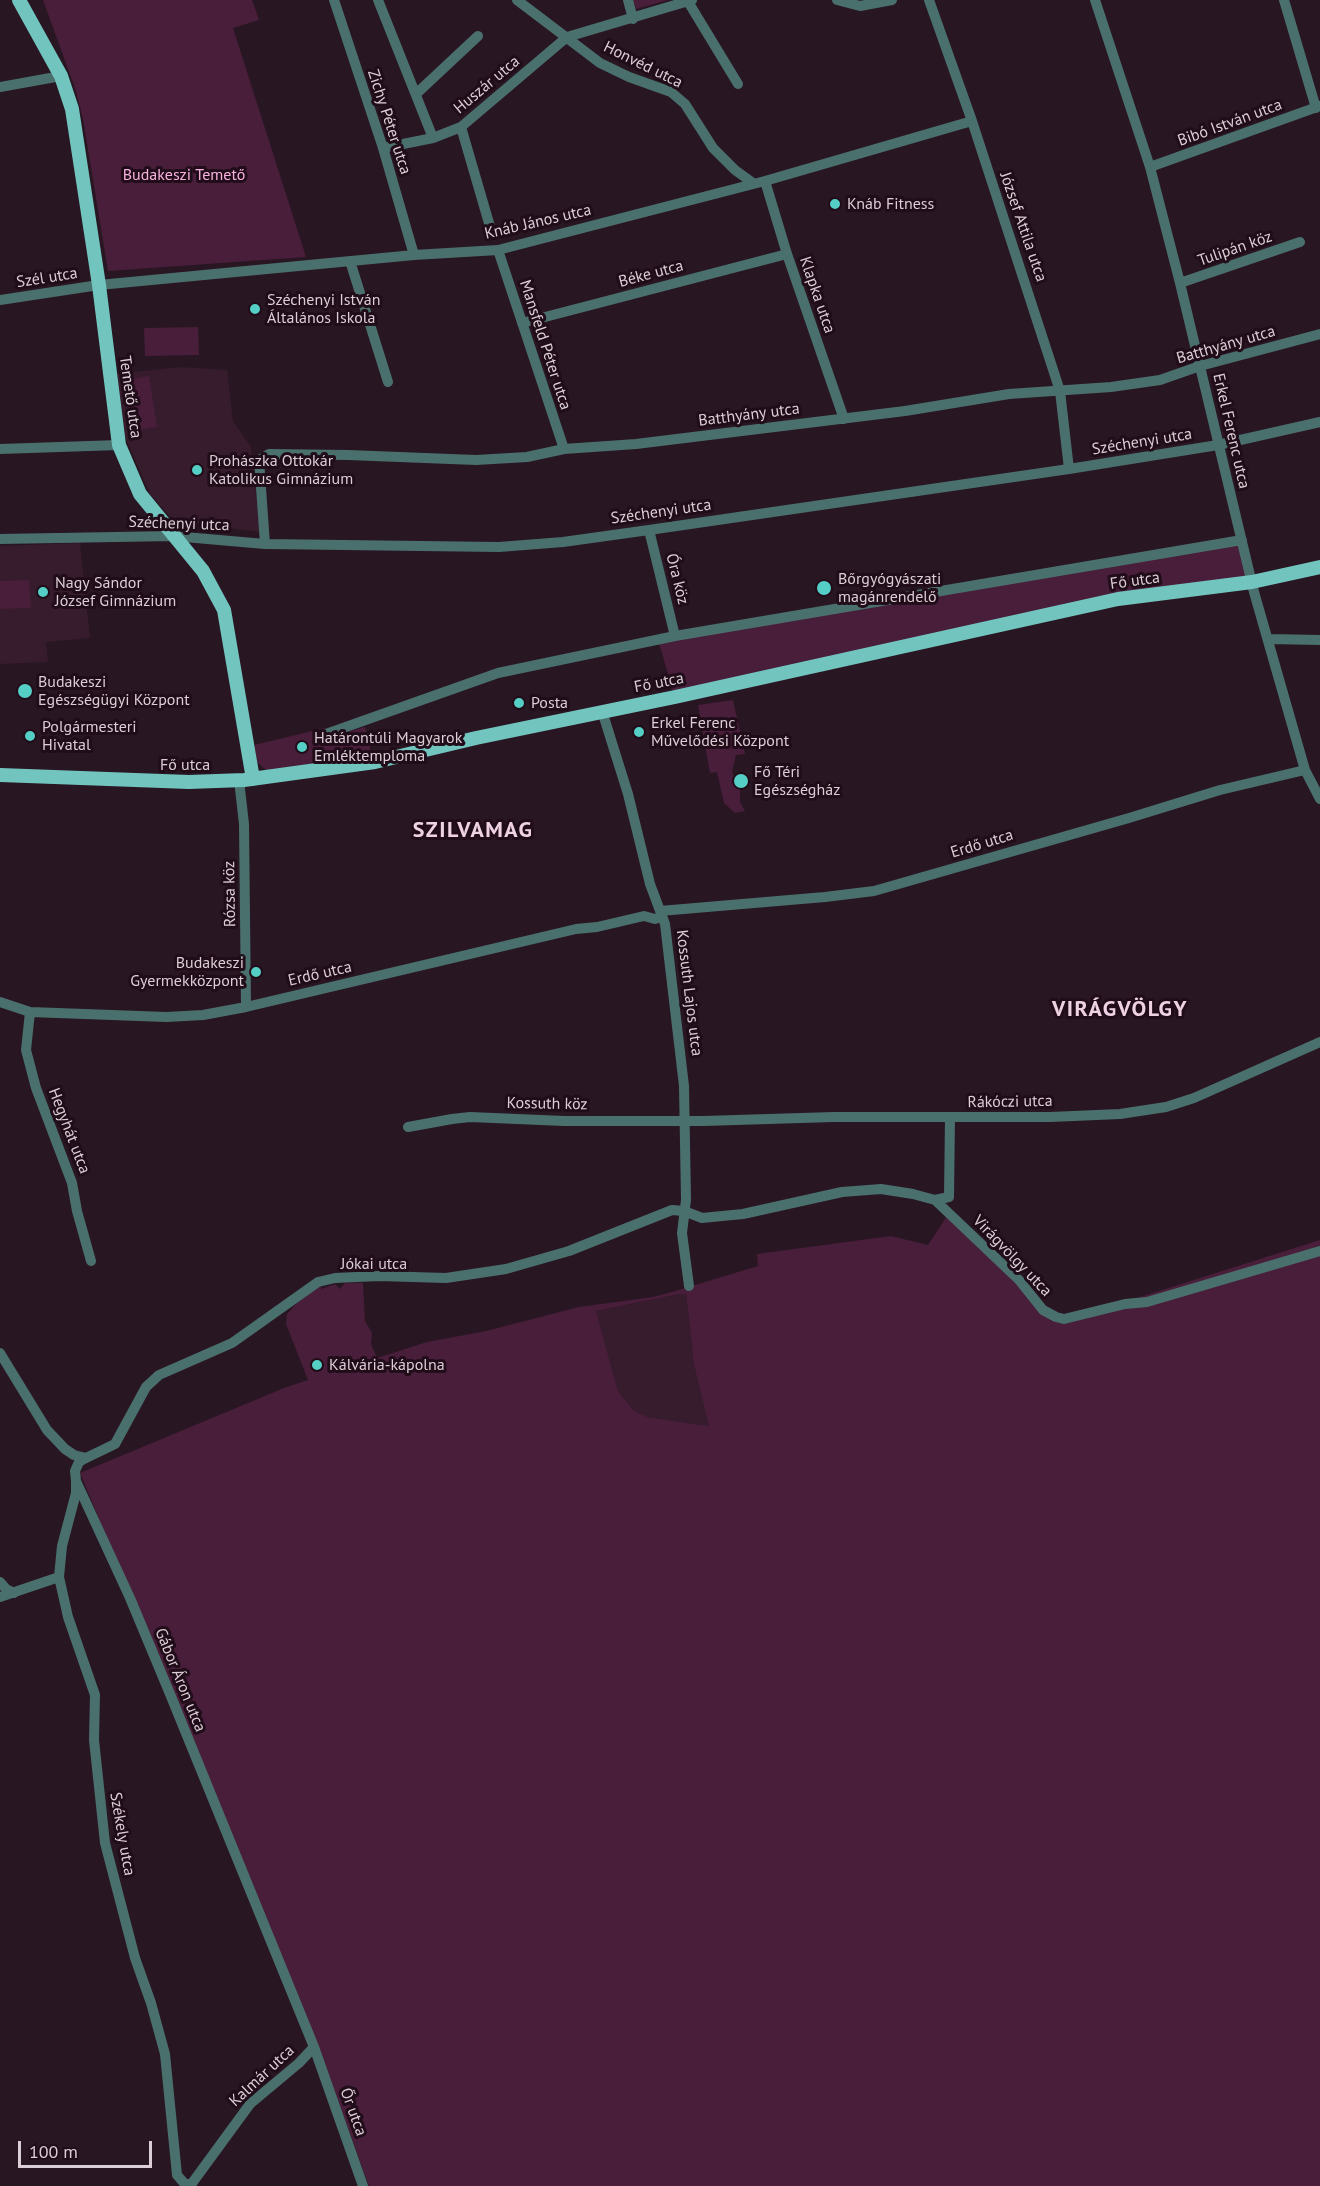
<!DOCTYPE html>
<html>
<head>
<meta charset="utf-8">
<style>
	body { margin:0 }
	#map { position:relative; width:1320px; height:2186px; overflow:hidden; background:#291623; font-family:"PT Sans",sans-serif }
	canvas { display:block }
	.scale { position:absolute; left:18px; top:2141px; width:134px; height:27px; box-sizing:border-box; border:3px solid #dcced6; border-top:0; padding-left:8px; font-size:18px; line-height:21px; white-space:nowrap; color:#dcced6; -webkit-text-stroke:4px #200d19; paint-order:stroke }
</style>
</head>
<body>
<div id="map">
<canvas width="1320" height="2186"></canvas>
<div class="scale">100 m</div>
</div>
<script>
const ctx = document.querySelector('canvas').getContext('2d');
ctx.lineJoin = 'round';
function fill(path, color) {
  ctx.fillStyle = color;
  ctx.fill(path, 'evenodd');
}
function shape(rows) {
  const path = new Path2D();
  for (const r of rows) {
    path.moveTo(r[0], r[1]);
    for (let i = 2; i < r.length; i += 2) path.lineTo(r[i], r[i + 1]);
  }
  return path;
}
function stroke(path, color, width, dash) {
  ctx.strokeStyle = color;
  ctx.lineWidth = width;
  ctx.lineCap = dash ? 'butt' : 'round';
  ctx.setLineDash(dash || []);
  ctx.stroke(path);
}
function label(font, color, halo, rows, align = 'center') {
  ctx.font = font + ' "PT Sans",sans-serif';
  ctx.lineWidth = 6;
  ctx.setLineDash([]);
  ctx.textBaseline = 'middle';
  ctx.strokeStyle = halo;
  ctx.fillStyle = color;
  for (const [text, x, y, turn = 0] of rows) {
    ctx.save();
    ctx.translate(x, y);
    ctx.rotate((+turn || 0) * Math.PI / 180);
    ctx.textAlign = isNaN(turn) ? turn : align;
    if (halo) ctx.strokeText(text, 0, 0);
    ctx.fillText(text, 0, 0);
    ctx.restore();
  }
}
fill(shape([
	[180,367,227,370,233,421,251,447,260,532,174,521,150,494,124,434,115,374],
	[80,543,90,638,46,642,48,662,0,664,0,546],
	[680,1294,686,1294,694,1365,710,1426,647,1417,633,1410,618,1391,596,1311]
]), '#361c2d');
fill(shape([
	[43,0,252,0,259,20,233,28,306,257,108,271,83,119,75,88],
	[633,0,668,0,636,9],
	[198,327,199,355,145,356,144,328],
	[149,376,157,427,131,431,123,380],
	[1242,540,1252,582,1118,599,675,697,658,640],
	[29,580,31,608,0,609,0,581],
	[733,700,745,754,736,755,732,772,740,790,740,802,745,811,735,813,724,803,717,772,710,773,698,705],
	[365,727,371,753,278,770,266,770,257,762,254,745,325,728,330,737],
	[949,1213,1056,1317,1096,1311,1320,1240,1320,2186,369,2186,317,2043,80,1473,284,1388,308,1380,286,1324,287,1314,297,1303,320,1286,322,1289,335,1284,340,1289,345,1283,363,1283,365,1321,372,1333,371,1344,377,1358,427,1342,486,1331,579,1307,653,1297,672,1292,758,1266,757,1254,891,1236,928,1245],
	[680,1294,686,1294,694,1365,709,1426,647,1417,633,1410,618,1391,596,1311]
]), '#481e3a');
stroke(shape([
	[334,0,383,148,414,255],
	[378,0,433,138],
	[517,0,600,63,629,77,671,92,685,104,713,148,735,170,753,183],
	[628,0,633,19],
	[687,0,738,84],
	[837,0,860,6,892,0],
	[929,0,972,121,1060,391,1069,469],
	[1095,0,1150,167,1180,283,1254,592,1305,770,1320,799],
	[1284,0,1316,108],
	[0,87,61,76],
	[416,94,478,36],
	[461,127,491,230],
	[383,148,433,138,461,127,567,37,692,0],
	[1150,167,1320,106],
	[765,181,787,254,844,419],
	[498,250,564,449],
	[350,261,388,382],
	[1180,283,1300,242],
	[0,300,99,285,414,255,498,250,765,181,972,121],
	[522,323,787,254],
	[0,449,119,445],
	[649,530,675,636],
	[0,539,173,536,265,544,499,547,563,542,649,530,1069,469,1218,445,1320,422],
	[265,544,259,460,269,454,348,455,476,460,527,457,564,449,636,444,905,411,1009,394,1111,387,1160,380,1200,366,1320,334],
	[1269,639,1320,640],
	[602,711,628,794,650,884,665,924,684,1086,686,1200,682,1233,689,1286],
	[326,734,498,673,584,655,675,636,1242,540],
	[239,780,244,824,246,1007],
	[660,911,825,897,874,891,1129,818,1220,790,1305,770],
	[0,1002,30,1012,166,1017,203,1015,246,1007,576,929,597,927,644,916,655,919,662,917],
	[30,1012,26,1050,36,1088,72,1183,77,1211,91,1261],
	[408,1127,452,1119,470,1117,564,1121,703,1121,834,1117,1050,1117,1120,1114,1166,1107,1194,1098,1320,1042],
	[935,1200,949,1197,950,1117],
	[0,1353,47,1430,65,1449,74,1455,86,1458,79,1462,75,1471,76,1481,130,1598,170,1694,314,2047,363,2186],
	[86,1458,115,1444,146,1387,159,1375,232,1343,318,1282,335,1278,379,1276,446,1278,506,1269,569,1251,672,1210,684,1211,702,1218,712,1217,743,1214,842,1192,881,1189,913,1194,935,1200,1019,1280,1043,1310,1056,1317,1064,1319,1125,1304,1147,1302,1320,1251],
	[76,1481,76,1493,62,1546,59,1577,68,1617,95,1695,94,1740,105,1843,135,1958,151,2003,165,2054,177,2175,184,2183,191,2185],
	[0,1582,6,1589,14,1593],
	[0,1597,59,1577],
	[190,2186,250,2104,299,2063,314,2047]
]), '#4a706d', 10);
stroke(shape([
	[19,0,61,76,72,109,99,285,119,445,140,494,203,571,224,610,253,779],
	[0,775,189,782,244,780,375,762,476,738,675,697,1118,599,1252,582,1320,567]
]), '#72c5bf', 14);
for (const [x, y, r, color] of [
	[835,204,6,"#55cec6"],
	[255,309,6,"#55cec6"],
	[197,470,6,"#55cec6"],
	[824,588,8,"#55cec6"],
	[43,592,6,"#55cec6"],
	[25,691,8,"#55cec6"],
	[519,703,6,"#55cec6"],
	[639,732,6,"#55cec6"],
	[30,736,6,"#55cec6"],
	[302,747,6,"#55cec6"],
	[741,781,8,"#55cec6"],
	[256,972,6,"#55cec6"],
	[317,1365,6,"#55cec6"]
]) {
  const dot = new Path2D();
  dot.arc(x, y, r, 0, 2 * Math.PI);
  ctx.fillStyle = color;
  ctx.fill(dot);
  stroke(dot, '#200d19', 2);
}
label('16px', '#dcced6', '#200d19', [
	["Honvéd utca",643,65,26],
	["Huszár utca",487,85,-40],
	["Zichy Péter utca",389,122,72],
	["Bibó István utca",1230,123,-20],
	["Knáb János utca",538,222,-13],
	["József Attila utca",1023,227,71],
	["Tulipán köz",1235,249,-19],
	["Béke utca",651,274,-15],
	["Szél utca",47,278,-9],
	["Klapka utca",817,295,71],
	["Mansfeld Péter utca",545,345,72],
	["Batthyány utca",1226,345,-16],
	["Temető utca",130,397,82],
	["Batthyány utca",749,415,-7],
	["Erkel Ferenc utca",1231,431,77],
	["Széchenyi utca",1142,442,-9],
	["Széchenyi utca",661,512,-8],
	["Széchenyi utca",179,524,2],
	["Óra köz",677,579,76],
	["Fő utca",1135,581,-8],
	["Fő utca",659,683,-11],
	["Fő utca",185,765],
	["Erdő utca",982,844,-17],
	["Rózsa köz",230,894,-91],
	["Erdő utca",320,974,-13],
	["Kossuth Lajos utca",689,993,83],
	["Rákóczi utca",1010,1102,-1],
	["Kossuth köz",547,1104,1],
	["Hegyhát utca",69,1131,69],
	["Virágvölgy utca",1012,1256,46],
	["Jókai utca",374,1264],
	["Gábor Áron utca",180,1680,68],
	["Székely utca",122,1834,80],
	["Kalmár utca",262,2076,-43],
	["Őr utca",353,2112,70]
]);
label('16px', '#f9b1de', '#200d19', [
	["Budakeszi Temető",184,175]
]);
label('16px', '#dcced6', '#200d19', [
	["Knáb Fitness",847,204],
	["Széchenyi István",267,300],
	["Általános Iskola",267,318],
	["Prohászka Ottokár",209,461],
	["Katolikus Gimnázium",209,479],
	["Bőrgyógyászati",838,579],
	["magánrendelő",838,597],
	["Nagy Sándor",55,583],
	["József Gimnázium",55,601],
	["Budakeszi",38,682],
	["Egészségügyi Központ",38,700],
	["Posta",531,703],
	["Erkel Ferenc",651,723],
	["Művelődési Központ",651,741],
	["Polgármesteri",42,727],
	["Hivatal",42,745],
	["Határontúli Magyarok",314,738],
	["Emléktemploma",314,756],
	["Fő Téri",754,772],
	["Egészségház",754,790],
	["Budakeszi",244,963,"right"],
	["Gyermekközpont",244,981,"right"],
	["Kálvária-kápolna",329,1365]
], 'left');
ctx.letterSpacing = '1.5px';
label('bold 22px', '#eed2e3', '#200d19', [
	["SZILVAMAG",473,831],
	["VIRÁGVÖLGY",1120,1010]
]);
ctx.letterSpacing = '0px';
</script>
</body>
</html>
